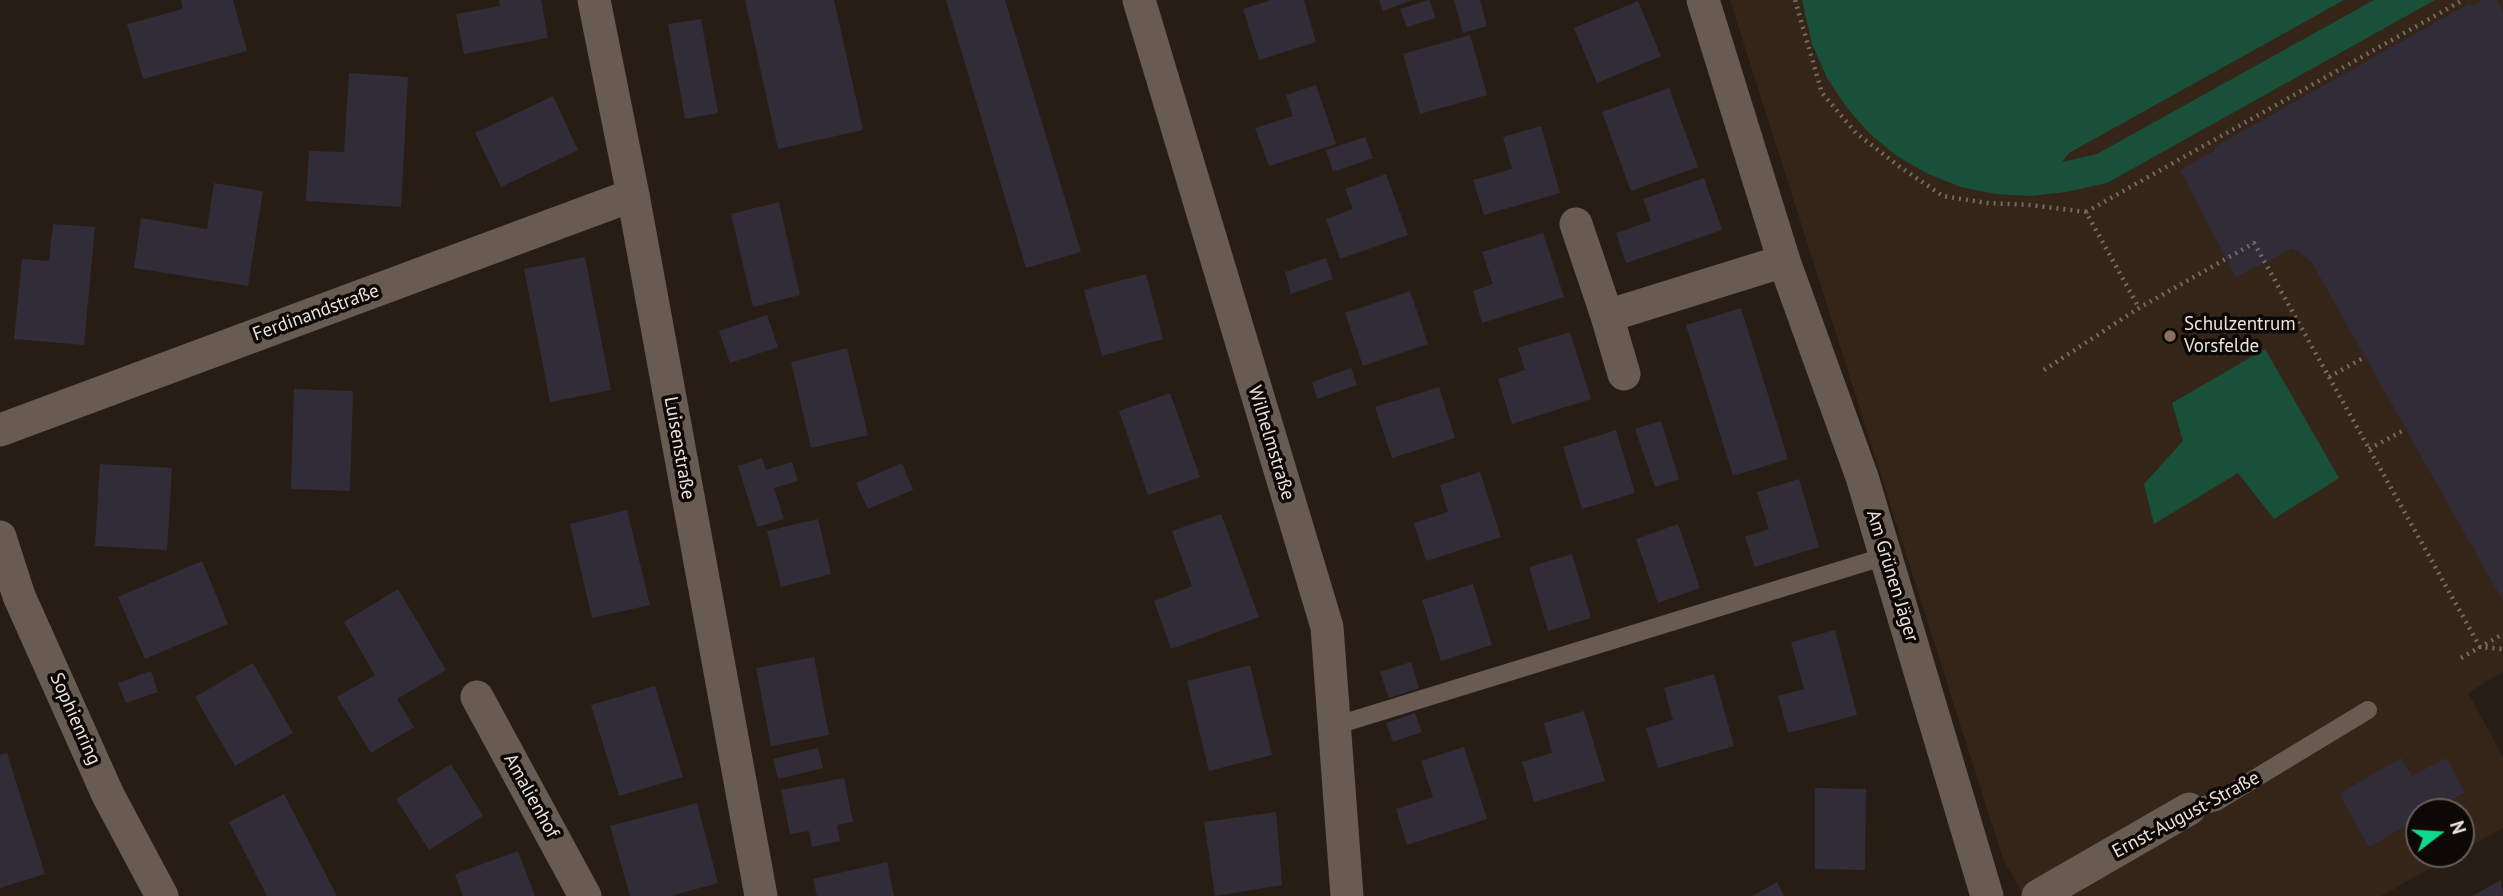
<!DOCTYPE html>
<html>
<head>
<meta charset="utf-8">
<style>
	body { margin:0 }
	#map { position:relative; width:2503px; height:896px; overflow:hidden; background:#281d14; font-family:"PT Sans",sans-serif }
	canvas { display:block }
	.north { position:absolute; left:2405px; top:798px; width:70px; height:70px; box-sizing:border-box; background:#0d0805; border:2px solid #655f5b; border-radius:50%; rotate:73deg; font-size:19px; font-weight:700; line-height:28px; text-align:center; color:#eae2dc }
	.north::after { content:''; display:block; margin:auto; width:24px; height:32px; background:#0ed98a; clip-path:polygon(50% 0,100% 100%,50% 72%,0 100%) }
</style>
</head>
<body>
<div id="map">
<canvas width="2503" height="896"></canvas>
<div class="north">N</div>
</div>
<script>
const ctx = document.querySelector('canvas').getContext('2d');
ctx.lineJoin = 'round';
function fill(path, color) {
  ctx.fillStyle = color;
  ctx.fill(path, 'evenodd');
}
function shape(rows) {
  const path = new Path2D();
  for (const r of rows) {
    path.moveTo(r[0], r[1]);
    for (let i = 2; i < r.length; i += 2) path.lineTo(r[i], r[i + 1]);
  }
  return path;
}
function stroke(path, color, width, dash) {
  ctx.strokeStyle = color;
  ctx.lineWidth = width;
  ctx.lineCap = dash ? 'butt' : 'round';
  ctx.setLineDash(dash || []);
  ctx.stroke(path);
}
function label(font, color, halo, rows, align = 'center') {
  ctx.font = font + ' "PT Sans",sans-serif';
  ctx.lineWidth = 7;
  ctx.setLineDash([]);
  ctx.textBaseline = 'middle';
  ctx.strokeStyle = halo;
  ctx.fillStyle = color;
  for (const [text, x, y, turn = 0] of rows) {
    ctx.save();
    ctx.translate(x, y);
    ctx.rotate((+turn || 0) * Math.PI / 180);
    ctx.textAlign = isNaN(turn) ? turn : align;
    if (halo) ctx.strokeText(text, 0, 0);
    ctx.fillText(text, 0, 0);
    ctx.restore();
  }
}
fill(shape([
	[1730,0,2503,0,2503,672,2468,693,2503,757,2503,828,2461,851,2461,812,2419,812,2419,854,2456,854,2381,896,2024,896,2003,859]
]), '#352518');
fill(shape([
	[1802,0,2344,0,2069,153,2062,162,2097,154,2374,0,2435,0,2107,183,2066,192,2031,196,1996,194,1961,187,1928,174,1897,156,1870,134,1847,108,1827,78,1812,44],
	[2265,349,2339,478,2274,519,2238,473,2154,524,2144,484,2183,441,2172,403]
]), '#19503a');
fill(shape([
	[181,0,233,0,247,51,143,79,127,24,183,9],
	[499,0,541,0,548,38,464,54,456,14,500,6],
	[745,0,834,0,863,130,778,149],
	[946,0,1005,0,1081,252,1026,268],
	[1271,0,1304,0,1316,42,1259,60,1243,9],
	[1379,0,1412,0,1383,11],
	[1429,0,1436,18,1407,27,1400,9],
	[1454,0,1480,0,1487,26,1463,33],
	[2483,0,2497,0,2503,12,2503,601,2311,261,2293,248,2236,277,2180,170,2214,151,2216,146,2470,3,2472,6],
	[1638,1,1661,56,1597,83,1574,28],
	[701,19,718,113,685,119,668,24],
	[1470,35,1487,95,1420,114,1403,54],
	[349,73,408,77,401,207,306,201,309,151,344,152],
	[1316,85,1336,144,1269,166,1255,128,1293,116,1286,95],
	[1669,88,1698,167,1631,191,1602,112],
	[553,96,578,150,501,187,475,133],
	[1541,126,1560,193,1484,215,1473,180,1512,169,1503,137],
	[1365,137,1373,158,1333,172,1326,150],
	[1386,174,1408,235,1340,259,1326,219,1353,209,1345,189],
	[1704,178,1722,230,1626,263,1616,233,1651,221,1643,199],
	[214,183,263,191,248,286,134,268,141,218,207,229],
	[779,202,800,295,753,307,731,214],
	[53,224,95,227,84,345,14,339,22,259,49,261],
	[1543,233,1564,297,1482,323,1473,291,1493,284,1482,252],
	[585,257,611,390,550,402,524,269],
	[1326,258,1333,279,1291,294,1285,272],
	[1146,274,1163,339,1102,356,1084,290],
	[1410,291,1428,344,1363,366,1345,313],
	[1741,308,1788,459,1733,476,1686,325],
	[767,315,778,347,730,363,719,331],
	[1570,332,1591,399,1512,424,1498,379,1525,370,1518,348],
	[847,348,868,435,811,448,791,362],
	[1351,368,1357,385,1317,399,1312,382],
	[1439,387,1455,438,1392,458,1375,407],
	[294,389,353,391,350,491,291,489],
	[1170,393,1200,477,1148,495,1119,411],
	[1661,421,1679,479,1655,487,1635,429],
	[1616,430,1635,493,1582,509,1563,447],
	[762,458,766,470,792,462,798,481,774,488,784,519,757,527,738,466],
	[902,463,913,490,868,509,856,483],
	[100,464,172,468,167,550,95,546],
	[1480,472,1501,537,1426,561,1414,523,1448,512,1440,485],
	[1799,479,1819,547,1755,567,1745,537,1769,529,1757,492],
	[627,510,650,605,592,618,570,524],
	[1221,514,1259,617,1171,649,1154,601,1192,586,1172,531],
	[818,519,831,574,781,587,767,531],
	[1678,524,1700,588,1658,603,1636,539],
	[1572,554,1591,618,1548,631,1529,567],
	[202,561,228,624,145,659,118,597],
	[1473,584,1492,645,1441,661,1422,600],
	[398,589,446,670,397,699,414,727,371,753,337,697,375,675,344,622],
	[1835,630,1857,715,1788,733,1778,696,1804,689,1791,642],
	[814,657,829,735,771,746,756,668],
	[1411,662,1419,688,1389,698,1380,672],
	[253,663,293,733,235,766,195,697],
	[1250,665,1272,755,1209,771,1187,681],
	[151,671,158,692,126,703,118,683],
	[1714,674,1734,746,1658,768,1646,728,1673,720,1664,688],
	[655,686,683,777,619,796,591,705],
	[1584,711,1605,781,1534,802,1522,762,1552,753,1544,723],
	[1415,713,1422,732,1393,742,1386,723],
	[1464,747,1487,819,1407,845,1396,809,1433,797,1421,761],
	[818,748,823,768,778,779,773,759],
	[7,753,45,874,0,888,0,755],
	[2401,758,2412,776,2446,758,2465,792,2430,812,2419,812,2419,818,2369,847,2339,794],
	[451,764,483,816,429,850,396,799],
	[844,778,853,822,837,825,840,841,812,847,809,831,790,834,781,790],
	[1815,788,1866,789,1865,870,1815,869],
	[284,794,337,896,267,896,229,822],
	[697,803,718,883,671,896,630,896,610,826],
	[1276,812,1282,885,1215,896,1204,822],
	[518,851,535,896,463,896,455,874],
	[887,862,894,896,817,896,813,879],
	[2501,880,2503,896,2472,896],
	[1777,882,1784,896,1752,896]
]), '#302d39');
stroke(shape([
	[1795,0,1822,93,1856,133,1900,167,1943,196,1987,203,2030,205,2086,212,2139,308],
	[2086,212,2463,0],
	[2044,370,2139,308,2254,243,2480,647,2503,649],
	[2329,377,2365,357],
	[2369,449,2406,429],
	[2461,658,2503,634]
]), '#726961', 4.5, [2, 5]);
stroke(shape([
	[1334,726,1886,556],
	[2189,809,2216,802,2368,710]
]), '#685b51', 18);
stroke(shape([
	[594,0,633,195,761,896],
	[1139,0,1327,627,1347,896],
	[1703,0,1784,261,1862,477,1987,896],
	[1576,224,1607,316,1784,261],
	[1607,316,1624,374],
	[0,430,633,195],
	[0,537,19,596,108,795,162,896],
	[477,697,585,896],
	[2038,896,2189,809]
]), '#685b51', 33);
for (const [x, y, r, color] of [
	[2170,336,7,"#8d6e63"]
]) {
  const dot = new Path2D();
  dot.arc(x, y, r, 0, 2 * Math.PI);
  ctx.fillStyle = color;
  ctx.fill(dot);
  stroke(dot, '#0d0805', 2.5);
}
label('19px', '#eae2dc', '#0d0805', [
	["Ferdinandstraße",316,313,-20],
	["Wilhelmstraße",1271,443,73],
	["Luisenstraße",679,448,80],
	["Am Grünen Jäger",1892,576,73],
	["Sophienring",75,719,66],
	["Amalienhof",531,796,61],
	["Ernst-August-Straße",2186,815,-28]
]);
label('19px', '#eae2dc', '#0d0805', [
	["Schulzentrum",2184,325],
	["Vorsfelde",2184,347]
], 'left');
</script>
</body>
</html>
